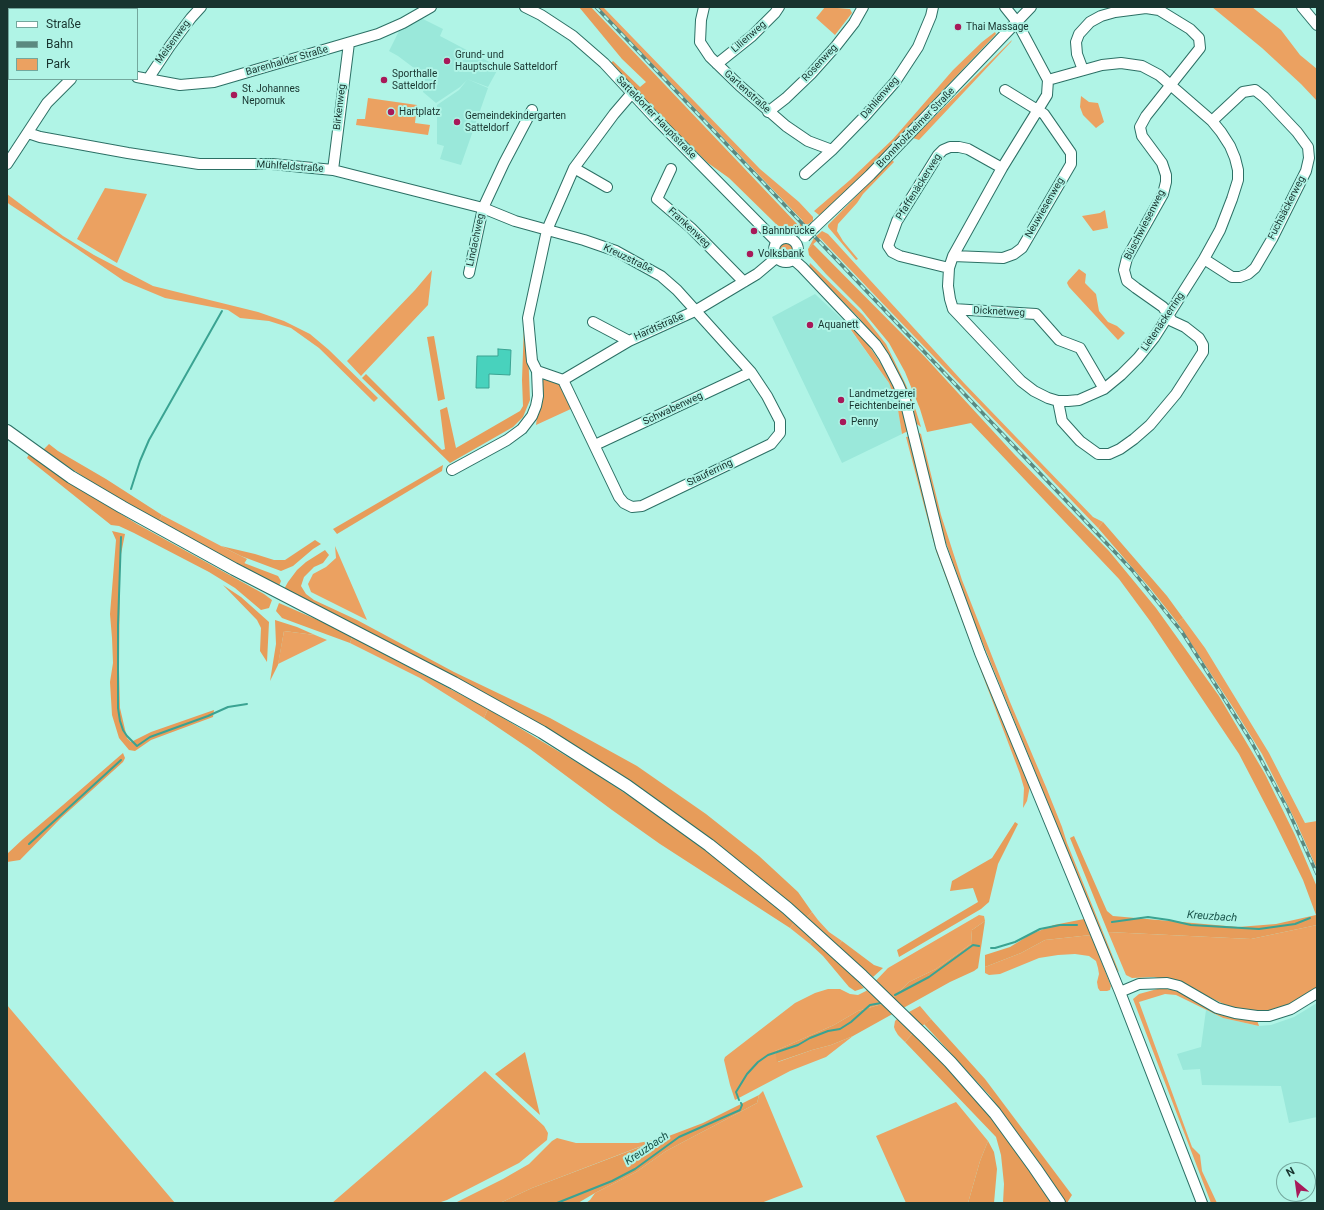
<!DOCTYPE html>
<html>
<head>
<meta charset="utf-8">
<style>
	body { margin:0 }
	#map { position:relative; width:1324px; height:1210px; overflow:hidden; background:#b0f4e6; font-family:Roboto,sans-serif }
	canvas { display:block }
	.frame { position:absolute; inset:0; border:8px solid #18342f; pointer-events:none }
	.legend { position:absolute; left:8px; top:8px; width:130px; height:72px; box-sizing:border-box; background:#b0f4e6; border:1px solid #73a79d; margin:0; padding:5px 7px; list-style:none; font-size:12px; color:#18342f }
	.legend li { display:flex; align-items:center; gap:8px; height:20px }
	.legend b { width:20px; border:1px solid #73a79d }
	.north { position:absolute; left:1276px; top:1162px; width:40px; height:40px; box-sizing:border-box; background:#b0f4e6; border:1px solid #73a79d; border-radius:50%; rotate:331deg; font-size:11px; font-weight:700; line-height:16px; text-align:center; color:#18342f }
	.north::after { content:''; display:block; margin:auto; width:14px; height:18px; background:#a71959; clip-path:polygon(50% 0,100% 100%,50% 72%,0 100%) }
</style>
</head>
<body>
<div id="map">
<canvas width="1324" height="1210"></canvas>
<div class="frame"></div>
<ul class="legend">
<li><b style="height:5px;background:#fff"></b>Straße</li>
<li><b style="height:5px;background:#5b8980"></b>Bahn</li>
<li><b style="height:11px;background:#eba161"></b>Park</li>
</ul>
<div class="north">N</div>
</div>
<script>
const ctx = document.querySelector('canvas').getContext('2d');
ctx.lineJoin = 'round';
function fill(path, color) {
  ctx.fillStyle = color;
  ctx.fill(path, 'evenodd');
}
function shape(rows) {
  const path = new Path2D();
  for (const r of rows) {
    if (r.length === 3) {
      path.moveTo(r[0] + r[2], r[1]);
      path.arc(r[0], r[1], r[2], 0, 2 * Math.PI);
      continue;
    }
    path.moveTo(r[0], r[1]);
    for (let i = 2; i < r.length; i += 2) path.lineTo(r[i], r[i + 1]);
  }
  return path;
}
function stroke(path, color, width, dash) {
  ctx.strokeStyle = color;
  ctx.lineWidth = width;
  ctx.lineCap = dash ? 'butt' : 'round';
  ctx.setLineDash(dash || []);
  ctx.stroke(path);
}
function label(font, color, halo, rows, align = 'center') {
  ctx.font = font + ' Roboto,sans-serif';
  ctx.lineWidth = 4;
  ctx.setLineDash([]);
  ctx.textBaseline = 'middle';
  ctx.strokeStyle = halo;
  ctx.fillStyle = color;
  for (const [text, x, y, turn = 0] of rows) {
    ctx.save();
    ctx.translate(x, y);
    ctx.rotate((+turn || 0) * Math.PI / 180);
    ctx.textAlign = isNaN(turn) ? turn : align;
    if (halo) ctx.strokeText(text, 0, 0);
    ctx.fillText(text, 0, 0);
    ctx.restore();
  }
}
fill(shape([
	[419,17,443,29,440,36,499,67,488,87,467,79,488,88,461,165,440,159,444,146,437,144,437,105,459,90,467,80,460,87,436,103,423,92,425,79,422,74,398,56,389,51,401,27],
	[815,294,844,321,889,383,897,404,902,434,842,463,772,317],
	[1317,1003,1317,1117,1289,1123,1281,1086,1202,1085,1200,1069,1183,1070,1177,1054,1201,1047,1206,1010,1223,1018,1259,1026,1271,1025,1294,1017]
]), '#9ae8da');
fill(shape([
	[598,7,603,7,760,169,799,202,813,217,813,221,801,229,792,232,803,221],
	[825,7,850,9,852,13,835,35,816,18],
	[1212,7,1252,7,1281,30,1300,55,1317,69,1317,101,1301,84,1262,48],
	[995,32,996,34,861,177,822,214,819,215,814,211,850,180,893,139,953,70,982,42],
	[1012,40,1011,42,919,140,913,138],
	[1081,96,1089,102,1098,103,1104,122,1096,128,1083,115,1080,107],
	[368,98,417,105,415,123,430,125,428,135,356,125,357,119,365,119],
	[892,160,894,162,863,194,857,203,838,224,837,231,843,241,858,259,856,260,828,227,828,225],
	[105,188,147,194,117,263,77,239],
	[7,194,63,236,94,255,153,286,258,312,284,321,310,334,329,350,378,398,374,402,319,348,291,328,269,321,240,318,228,310,165,298,124,281,67,242,9,204,7,202],
	[1105,210,1108,228,1093,231,1082,216,1100,213],
	[822,231,828,234,964,383,1093,517,1103,522,1098,528,820,238,808,249,814,238],
	[786,250,8],
	[810,263,863,315,886,344,906,385,916,411,921,427,914,422,880,344,859,318,809,267],
	[1079,269,1086,274,1085,283,1096,294,1099,311,1108,322,1117,326,1125,333,1118,340,1069,287,1067,283,1068,281],
	[432,270,428,305,361,376,347,361,415,290],
	[846,323,852,327,867,343,878,359,893,383,902,409,908,431,902,434,897,404,889,383],
	[548,378,558,380,573,408,536,425,542,380],
	[916,431,921,434,941,515,962,580,1010,702,1046,787,1062,827,1067,843,1119,972,1115,968,973,619,945,540],
	[911,436,959,607,959,613,936,551,906,437],
	[162,515,221,546,247,559,240,570,158,523],
	[335,546,367,620,311,592,308,584,313,574,326,567,336,558],
	[961,618,966,622,1030,786,1027,801,1023,808,1024,788,1020,774],
	[1183,618,1205,648,1269,753,1305,823,1317,821,1317,869,1297,824,1262,754,1234,709,1177,622],
	[284,631,315,635,327,640,278,664],
	[352,637,488,709,484,718,420,678,350,643],
	[812,912,818,920,829,932,842,941,838,946,806,918],
	[979,915,984,916,985,921,972,930,971,944,936,969,909,982,895,996,882,1004,858,1011,834,1025,775,1051,778,1062,812,1050,831,1045,853,1036,826,1057,790,1071,735,1100,730,1085,724,1060,725,1057,795,1003,815,993,828,989,840,989,850,994,858,995,866,991,888,968],
	[795,921,815,938,810,944,790,928],
	[1317,925,1317,990,1291,1006,1270,1012,1234,1009,1178,982,1154,977,1132,978,1126,975,1108,932,1251,939],
	[1091,935,1111,986,1110,990,1107,991,1100,991,1098,988,1097,982,1099,974,1098,968,1096,961,1089,956,1075,954,1058,955,1039,958,1000,974,989,975,985,973,985,967,1021,953,1045,940],
	[1161,988,1183,992,1257,1020,1259,1026,1223,1018,1176,995,1165,994,1139,1002,1192,1147,1200,1155,1202,1171,1217,1203,1211,1203,1133,999,1139,994],
	[7,1005,175,1203,7,1203],
	[920,1006,931,1019,913,1033,905,1042,898,1035,895,1030,894,1027,895,1021,898,1018],
	[485,1071,544,1126,548,1133,547,1140,519,1163,447,1200,438,1203,332,1203],
	[763,1091,803,1187,761,1203,586,1203,590,1200,595,1193,636,1172,666,1151,757,1103,759,1095],
	[956,1102,988,1141,980,1161,968,1203,906,1203,876,1136],
	[557,1138,576,1143,638,1143,660,1139,532,1188,500,1203,455,1203,503,1179,529,1164,552,1141]
]), '#eba161');
fill(shape([
	[579,7,591,7,799,226,792,232,783,229,776,224,729,178,708,163,655,111,611,63,613,61,640,87,646,82,622,59],
	[813,244,925,357,1014,454,1109,551,1156,608,1219,696,1265,774,1295,835,1317,887,1317,925,1251,939,1108,932,1070,838,1074,836,1107,911,1113,916,1238,927,1276,924,1316,915,1303,880,1275,823,1239,754,1150,621,1119,579,971,423,927,432,920,409,905,372,889,343,861,309,826,274,809,255,808,249],
	[527,323,530,400,523,417,513,427,450,463,362,378,366,374,442,450,445,449,440,410,447,407,456,448,520,411,523,406,522,380,524,324],
	[434,336,445,399,438,401,427,337],
	[49,444,58,451,106,479,162,515,158,523,122,502,43,450],
	[30,452,95,498,137,524,264,594,272,600,269,608,261,610,235,588,209,572,134,533,119,526,111,525,27,458],
	[443,465,442,471,337,534,333,529],
	[1103,522,1167,596,1183,618,1177,622,1150,588,1098,528],
	[112,531,125,534,121,554,120,572,119,669,120,708,127,738,131,742,151,732,214,710,213,717,151,740,135,751,129,750,119,738,112,715,110,682,113,663,112,638,110,614,116,540],
	[315,540,321,544,313,549,293,566,281,571,241,556,221,546,255,554,274,560,285,560],
	[325,550,329,555,323,563,314,567,304,577,301,586,306,594,314,600,357,620,454,672,550,718,637,766,706,814,759,856,798,892,812,912,806,918,634,787,283,591,288,582,297,570,306,562],
	[244,563,278,576,281,581,279,586,240,570],
	[223,585,241,597,269,622,267,662,260,651,261,628,257,620],
	[279,603,327,624,352,637,350,643,282,618,276,611],
	[275,620,297,627,315,635,284,631,278,665,270,681,276,644],
	[488,709,588,769,640,803,755,887,795,921,790,928,660,844,612,810,530,749,484,718],
	[123,753,125,758,123,762,61,818,20,860,7,862,7,854,23,839,63,805],
	[1015,822,1018,824,998,864,989,902,981,909,899,957,897,950,978,902,973,888,950,891,952,881,992,858],
	[1084,919,1091,935,1045,940,1021,953,985,967,985,955,1010,947,1031,934,1054,925],
	[985,921,978,968,974,971,950,982,853,1036,831,1045,812,1050,777,1062,775,1051,834,1025,858,1011,882,1004,895,996,909,982,936,969,971,944,972,930],
	[815,938,843,965,864,988,855,991,849,987,823,956,810,944],
	[842,941,874,965,883,968,873,977,838,946],
	[931,1019,985,1079,1072,1195,1067,1203,1065,1203,1041,1165,990,1096,924,1024],
	[913,1033,954,1073,985,1110,1027,1164,1054,1203,1003,1203,1004,1184,1001,1155,996,1137,905,1042],
	[525,1052,540,1115,495,1074],
	[759,1095,757,1103,666,1151,636,1172,595,1193,578,1203,500,1203,532,1188,703,1123],
	[988,1141,994,1152,997,1169,994,1203,968,1203,980,1161]
]), '#e79c5a');
const water = shape([
	[498,349,511,350,510,375,489,374,489,388,476,388,477,356,498,356,498,349]
]);
fill(water, '#48d2bd');
stroke(water, '#3aa392', 1);
stroke(shape([
	[131,489,140,461,149,440,222,311],
	[121,537,118,625,118,708,120,721,123,730,127,736,137,746,150,737,208,716,228,707,247,704],
	[29,844,121,760],
	[1112,922,1148,917,1169,920,1191,925,1259,929,1295,924,1310,918],
	[991,948,995,948,1015,942,1040,929,1060,925,1077,925],
	[895,995,929,977,973,945,979,946],
	[739,1100,736,1092,747,1074,758,1062,768,1055,798,1045,810,1038,828,1031,840,1029,851,1022,870,1005,881,1003],
	[557,1203,612,1181,635,1169,679,1137,740,1110,742,1105,741,1103]
]), '#3aa392', 2);
const minor = shape([
	[525,7,541,15,573,36,604,63,654,117,777,242],
	[704,7,701,20,700,42,710,57,740,86,786,126,808,141,832,150],
	[1005,7,1017,22,1048,80,1047,95,1002,168,953,256,949,268,948,286,950,299,953,309,1021,381,1034,391,1048,398,1058,401,1068,401,1079,400,1104,389,1121,375,1138,358,1154,338,1204,259,1220,230,1232,199,1238,180,1238,170,1235,158,1230,146,1221,132,1212,121,1159,75,1142,66,1121,63,1102,65,1048,80],
	[1302,7,1317,25],
	[102,9,103,7],
	[717,64,752,36,775,13,779,7],
	[137,77,180,85,214,82,378,34,403,23,431,7],
	[148,79,170,46,191,18,201,7],
	[768,112,786,98,811,74,836,46,854,23,863,7],
	[28,133,40,137,128,153,199,164,272,164,333,170,483,208,515,221,584,240,616,251,661,276,677,290,751,372,767,396,780,421,780,433,771,444,642,506,632,507,624,503,619,497,563,380],
	[7,164,47,103,71,79],
	[574,168,607,187],
	[671,169,657,199,691,228,744,282],
	[333,170,349,43],
	[805,174,832,150,866,115,895,82,918,47,931,16,933,7],
	[815,227,870,175,1031,7],
	[786,250,12],
	[953,256,1003,258,1014,254,1022,248,1071,164,1071,153,1044,114,1005,90],
	[1204,259,1232,277,1240,277,1248,274,1255,268,1272,239,1306,171,1309,158,1308,147,1297,132,1264,97,1255,90,1243,92,1212,121],
	[794,260,802,267,876,345,884,357,898,384,905,400,941,547,980,653,1120,992,1202,1203],
	[949,268,900,256,892,252,888,246,897,221,938,155,943,150,950,147,959,147,968,149,1002,168],
	[469,273,483,208,504,163,532,110],
	[953,309,1036,314,1059,340,1080,348,1104,389],
	[593,322,629,341],
	[537,371,563,380,629,341,695,311,757,274,776,258],
	[1058,401,1062,421,1080,441,1098,454,1109,454,1120,449,1134,439,1150,425,1176,394,1203,352,1203,345,1199,338,1185,327,1172,321,1163,307,1136,288,1127,281,1124,270,1127,258,1163,194,1166,182,1166,175,1162,163,1142,136,1140,127,1146,116,1200,48,1199,38,1190,29,1159,10,1146,8,1115,12,1101,16,1090,22,1079,34,1076,42,1077,54,1083,70],
	[595,445,751,372],
	[452,470,507,440,522,429,532,416,536,406,538,396,537,371,532,361,528,318,547,230,574,168,614,114,632,93],
	[1120,992,1139,984,1167,983,1179,986,1217,1008,1235,1013,1257,1016,1269,1016,1291,1009,1317,993]
]);
const major = shape([
	[7,431,71,477,122,507,234,569,454,683,542,732,627,786,709,845,787,908,862,976,926,1038,950,1062,995,1113,1035,1168,1059,1203]
]);
stroke(minor, '#2c7065', 12);
stroke(major, '#2c7065', 14);
stroke(minor, '#fff', 10);
stroke(major, '#fff', 12);
const rail = shape([
	[596,7,1132,570,1182,632,1251,741,1287,808,1317,874]
]);
stroke(rail, '#5b8980', 3.5);
stroke(rail, '#b0f4e6', 2, [6]);
const minorBridge = shape([
	[805,237,815,227]
]);
stroke(minorBridge, '#2c7065', 12, []);
stroke(minorBridge, '#fff', 10);
for (const [x, y, r, color] of [
	[958,27,4,"#a71959"],
	[447,61,4,"#a71959"],
	[384,80,4,"#a71959"],
	[234,95,4,"#a71959"],
	[391,112,4,"#a71959"],
	[457,122,4,"#a71959"],
	[754,231,4,"#a71959"],
	[750,254,4,"#a71959"],
	[810,325,4,"#a71959"],
	[841,400,4,"#a71959"],
	[843,422,4,"#a71959"]
]) {
  const dot = new Path2D();
  dot.arc(x, y, r, 0, 2 * Math.PI);
  ctx.fillStyle = color;
  ctx.fill(dot);
  stroke(dot, '#b0f4e6', 1.5);
}
label('10px', '#18342f', '#b0f4e6', [
	["Thai Massage",966,27],
	["Grund- und",455,55],
	["Hauptschule Satteldorf",455,67],
	["Sporthalle",392,74],
	["Satteldorf",392,86],
	["St. Johannes",242,89],
	["Nepomuk",242,101],
	["Hartplatz",399,112],
	["Gemeindekindergarten",465,116],
	["Satteldorf",465,128],
	["Bahnbrücke",762,231],
	["Volksbank",758,254],
	["Aquanett",818,325],
	["Landmetzgerei",849,394],
	["Feichtenbeiner",849,406],
	["Penny",851,422]
], 'left');
label('10px', '#18342f', '#b0f4e6', [
	["Lilienweg",749,37,-41],
	["Meisenweg",173,42,-54],
	["Barenhalder Straße",287,61,-16],
	["Rosenweg",820,63,-47],
	["Gartenstraße",747,92,42],
	["Dahlienweg",880,98,-49],
	["Birkenweg",340,107,-83],
	["Satteldorfer Hauptstraße",656,118,46],
	["Bronnholzheimer Straße",916,128,-46],
	["Mühlfeldstraße",290,167,4],
	["Pfaffenäckerweg",919,187,-58],
	["Neuwiesenweg",1045,208,-60],
	["Fuchsäckerweg",1287,208,-63],
	["Büschwiesenweg",1145,225,-63],
	["Frankenweg",689,228,43],
	["Lindachweg",476,240,-78],
	["Kreuzstraße",628,259,26],
	["Dicknetweg",999,312,3],
	["Lietenäckerring",1163,322,-56],
	["Hardtstraße",659,327,-24],
	["Schwabenweg",673,409,-25],
	["Stauferring",710,473,-26]
]);
label('italic 11px', '#19534a', '#b0f4e6', [
	["Kreuzbach",1212,917,4],
	["Kreuzbach",647,1149,-34]
]);
</script>
</body>
</html>
